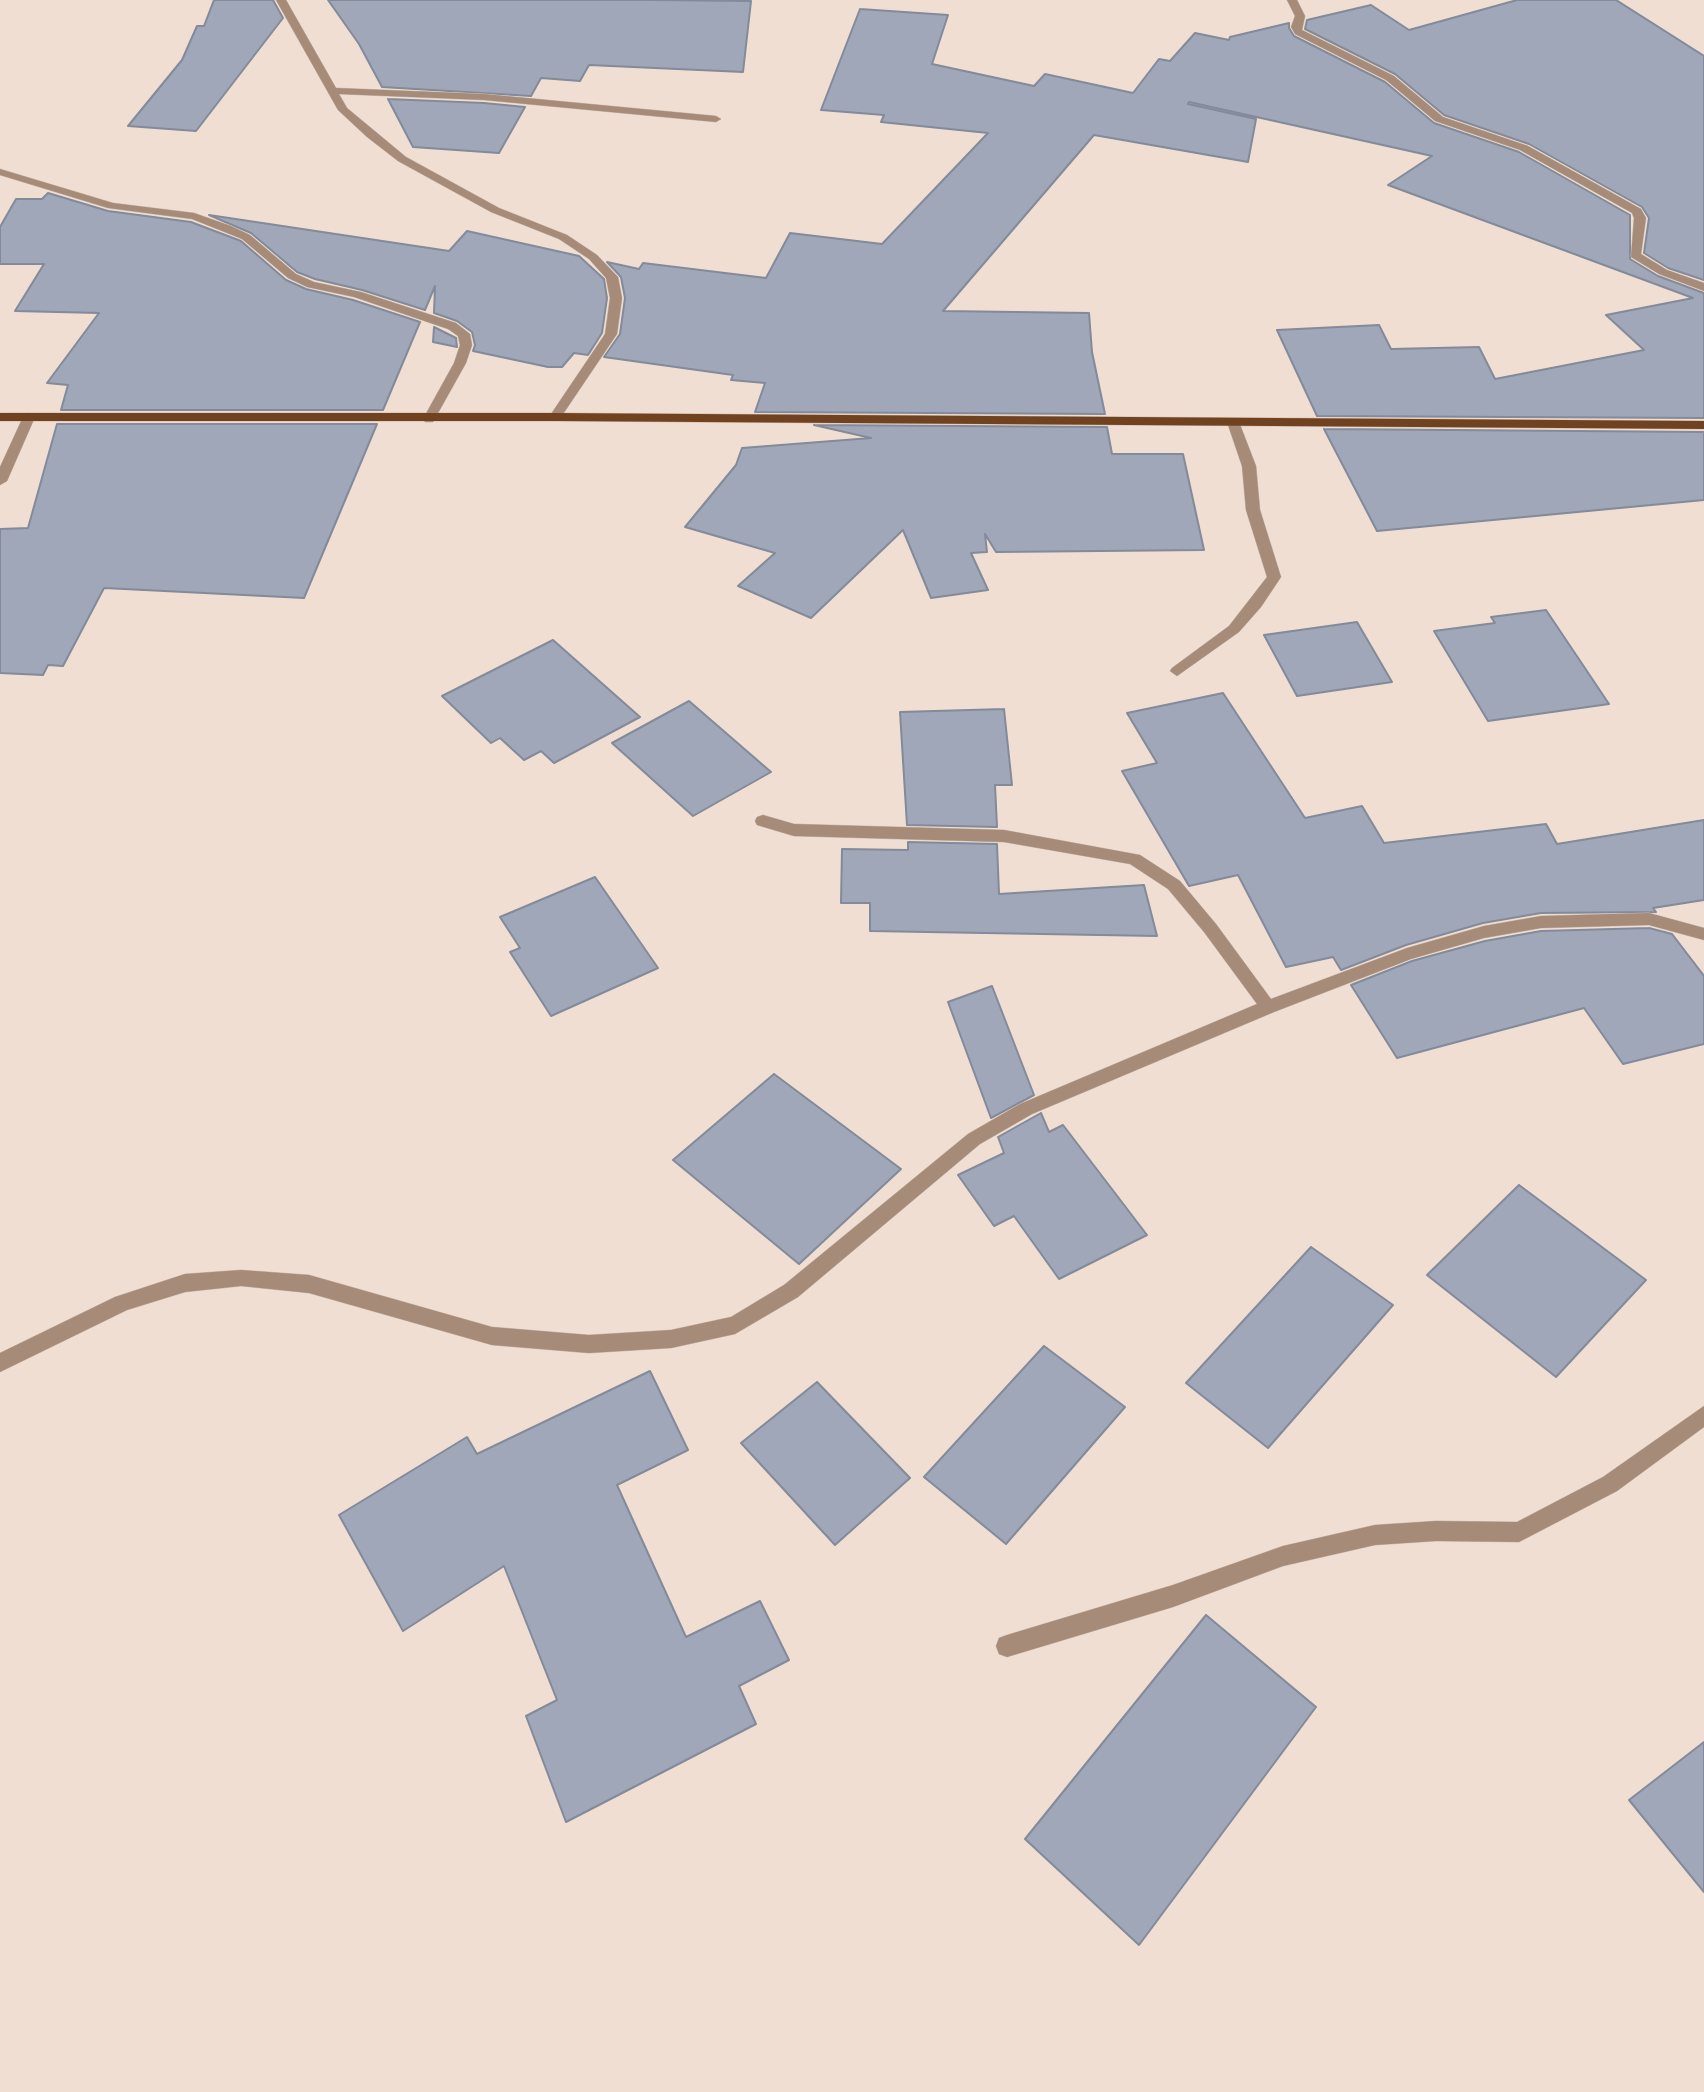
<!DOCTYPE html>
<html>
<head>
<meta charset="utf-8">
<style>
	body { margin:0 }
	canvas { display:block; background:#f0ded2 }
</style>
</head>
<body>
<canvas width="1704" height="2092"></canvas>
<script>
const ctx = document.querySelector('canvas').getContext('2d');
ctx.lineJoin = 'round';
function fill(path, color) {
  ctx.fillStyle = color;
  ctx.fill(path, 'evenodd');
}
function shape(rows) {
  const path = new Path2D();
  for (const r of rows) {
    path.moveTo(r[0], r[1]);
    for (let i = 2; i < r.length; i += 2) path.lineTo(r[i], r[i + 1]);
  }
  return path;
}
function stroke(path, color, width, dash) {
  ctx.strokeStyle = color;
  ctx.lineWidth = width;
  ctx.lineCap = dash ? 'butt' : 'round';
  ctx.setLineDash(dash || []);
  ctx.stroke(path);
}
const building = shape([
	[214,0,273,0,283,18,196,131,128,126,182,60,197,26,204,26,214,0],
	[328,0,652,0,751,1,743,72,589,65,580,81,541,78,531,96,382,87,359,44,328,0],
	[1517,0,1616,0,1704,56,1704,280,1668,268,1644,253,1649,218,1642,207,1529,144,1444,115,1395,74,1305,29,1307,20,1371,5,1409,30,1517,0],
	[860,9,948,15,932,64,1034,86,1045,74,1133,93,1159,59,1170,61,1195,33,1229,40,1230,37,1289,23,1289,28,1294,36,1385,82,1434,123,1519,152,1630,215,1630,259,1658,276,1704,293,1704,418,1317,416,1277,330,1379,325,1391,349,1479,347,1495,379,1644,350,1606,315,1693,298,1388,185,1432,156,1189,102,1188,104,1256,119,1248,162,1094,135,943,311,1089,313,1092,352,1105,414,755,412,765,383,731,380,733,375,604,357,620,334,625,298,621,277,607,262,639,269,643,263,766,278,790,233,882,244,988,133,881,122,884,115,821,110,860,9],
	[388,99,484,103,525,107,499,153,413,147,388,99],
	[48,193,108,211,191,222,241,241,286,280,306,289,353,300,420,322,383,410,61,410,68,385,47,383,99,313,15,311,44,264,0,264,0,227,16,199,42,199,48,193],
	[209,215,449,251,467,231,579,256,604,279,607,298,602,333,588,355,574,353,562,367,548,367,473,351,475,345,472,332,457,321,434,313,435,286,425,310,362,290,315,279,297,272,251,233,209,215],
	[434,327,456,338,457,347,433,342,434,327],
	[57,424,377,424,304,598,104,588,63,666,48,665,43,675,0,673,0,529,28,528,57,424],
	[814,425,1107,427,1112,454,1183,454,1204,550,996,552,985,534,987,552,971,553,988,590,931,598,903,530,811,618,738,586,775,553,685,527,736,465,742,448,871,438,814,425],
	[1324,429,1704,432,1704,500,1377,531,1324,429],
	[1546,610,1609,704,1488,721,1434,631,1495,623,1491,617,1546,610],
	[1357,622,1392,682,1297,696,1264,635,1357,622],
	[553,640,640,717,554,763,541,751,524,760,500,738,491,743,442,696,553,640],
	[1223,693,1305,818,1362,806,1384,843,1546,824,1557,844,1704,820,1704,900,1653,908,1656,912,1541,913,1483,923,1406,945,1341,970,1333,957,1286,967,1238,875,1189,886,1122,771,1157,763,1127,713,1223,693],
	[689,701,771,772,693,816,612,743,689,701],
	[1004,709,1012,785,995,785,997,827,907,825,900,712,1004,709],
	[908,842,997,844,999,894,1144,885,1157,936,870,931,870,903,841,903,842,849,908,850,908,842],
	[595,877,658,968,551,1016,510,952,520,948,500,917,595,877],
	[1649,928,1672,934,1704,976,1704,1044,1623,1064,1584,1008,1397,1058,1351,985,1412,961,1485,941,1541,931,1649,928],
	[992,986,1034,1095,991,1118,948,1002,992,986],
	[774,1074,901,1169,799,1264,673,1160,774,1074],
	[1041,1113,1049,1132,1063,1125,1147,1235,1059,1279,1014,1216,994,1226,958,1175,1004,1153,998,1137,1041,1113],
	[1519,1185,1646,1280,1556,1377,1427,1275,1519,1185],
	[1311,1247,1393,1305,1268,1448,1186,1383,1311,1247],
	[1044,1346,1125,1407,1006,1544,924,1477,1044,1346],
	[650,1371,688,1450,617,1485,686,1637,760,1601,789,1660,739,1686,756,1724,566,1822,526,1716,557,1700,504,1566,403,1631,339,1515,467,1437,477,1454,650,1371],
	[817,1382,910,1478,835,1545,741,1443,817,1382],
	[1206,1615,1316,1707,1139,1945,1025,1839,1206,1615],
	[1704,1742,1704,1892,1629,1800,1704,1742]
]);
fill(building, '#9fa7b8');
stroke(building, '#838a9a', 2);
const minor = shape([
	[276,0,286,0,336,88,484,94,716,116,721,119,716,122,484,100,339,94,347,108,406,157,499,208,567,235,597,255,618,277,622,298,617,334,559,420,555,421,549,417,605,334,610,298,606,278,589,259,559,239,491,212,398,161,367,137,338,110,276,0],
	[1287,0,1297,0,1305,16,1302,30,1394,76,1443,117,1528,146,1641,209,1646,218,1641,254,1667,270,1704,283,1704,291,1659,274,1631,257,1634,218,1632,213,1520,150,1435,121,1386,80,1295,34,1291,27,1295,16,1287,0],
	[0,169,113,203,194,213,231,226,250,235,296,274,314,282,361,292,456,323,470,334,472,345,466,363,433,422,425,422,423,419,454,363,460,345,458,336,448,329,354,297,307,287,288,278,242,239,192,219,108,208,0,175,0,169],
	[29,413,35,417,7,481,0,485,0,467,23,417,29,413],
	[1233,418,1239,422,1256,466,1260,510,1281,577,1261,607,1239,632,1177,676,1170,671,1172,668,1229,626,1267,577,1246,510,1242,466,1227,422,1233,418],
	[763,815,794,824,1004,830,1140,855,1180,881,1216,924,1271,999,1407,948,1484,926,1541,916,1649,913,1704,928,1704,940,1649,925,1541,928,1484,938,1411,959,1274,1012,1032,1114,980,1144,798,1297,735,1334,671,1348,589,1353,492,1345,309,1293,241,1286,185,1292,127,1310,0,1372,0,1353,115,1297,185,1274,241,1270,309,1275,492,1327,589,1335,671,1330,731,1317,784,1285,968,1134,1020,1104,1257,1004,1204,932,1168,889,1130,864,1004,842,794,836,757,825,755,821,757,817,763,815],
	[1704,1406,1704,1427,1617,1491,1519,1542,1436,1541,1375,1545,1283,1566,1173,1607,1007,1657,999,1654,996,1646,999,1638,1007,1635,1173,1585,1283,1546,1375,1525,1436,1521,1517,1522,1603,1477,1704,1406]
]);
const major = shape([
	[0,413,555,413,1704,421,1704,429,555,421,0,421,0,413]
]);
stroke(minor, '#ccbcb1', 1);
stroke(major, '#ccbcb1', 1);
fill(minor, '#a68b78');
fill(major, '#70421f');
</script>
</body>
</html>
